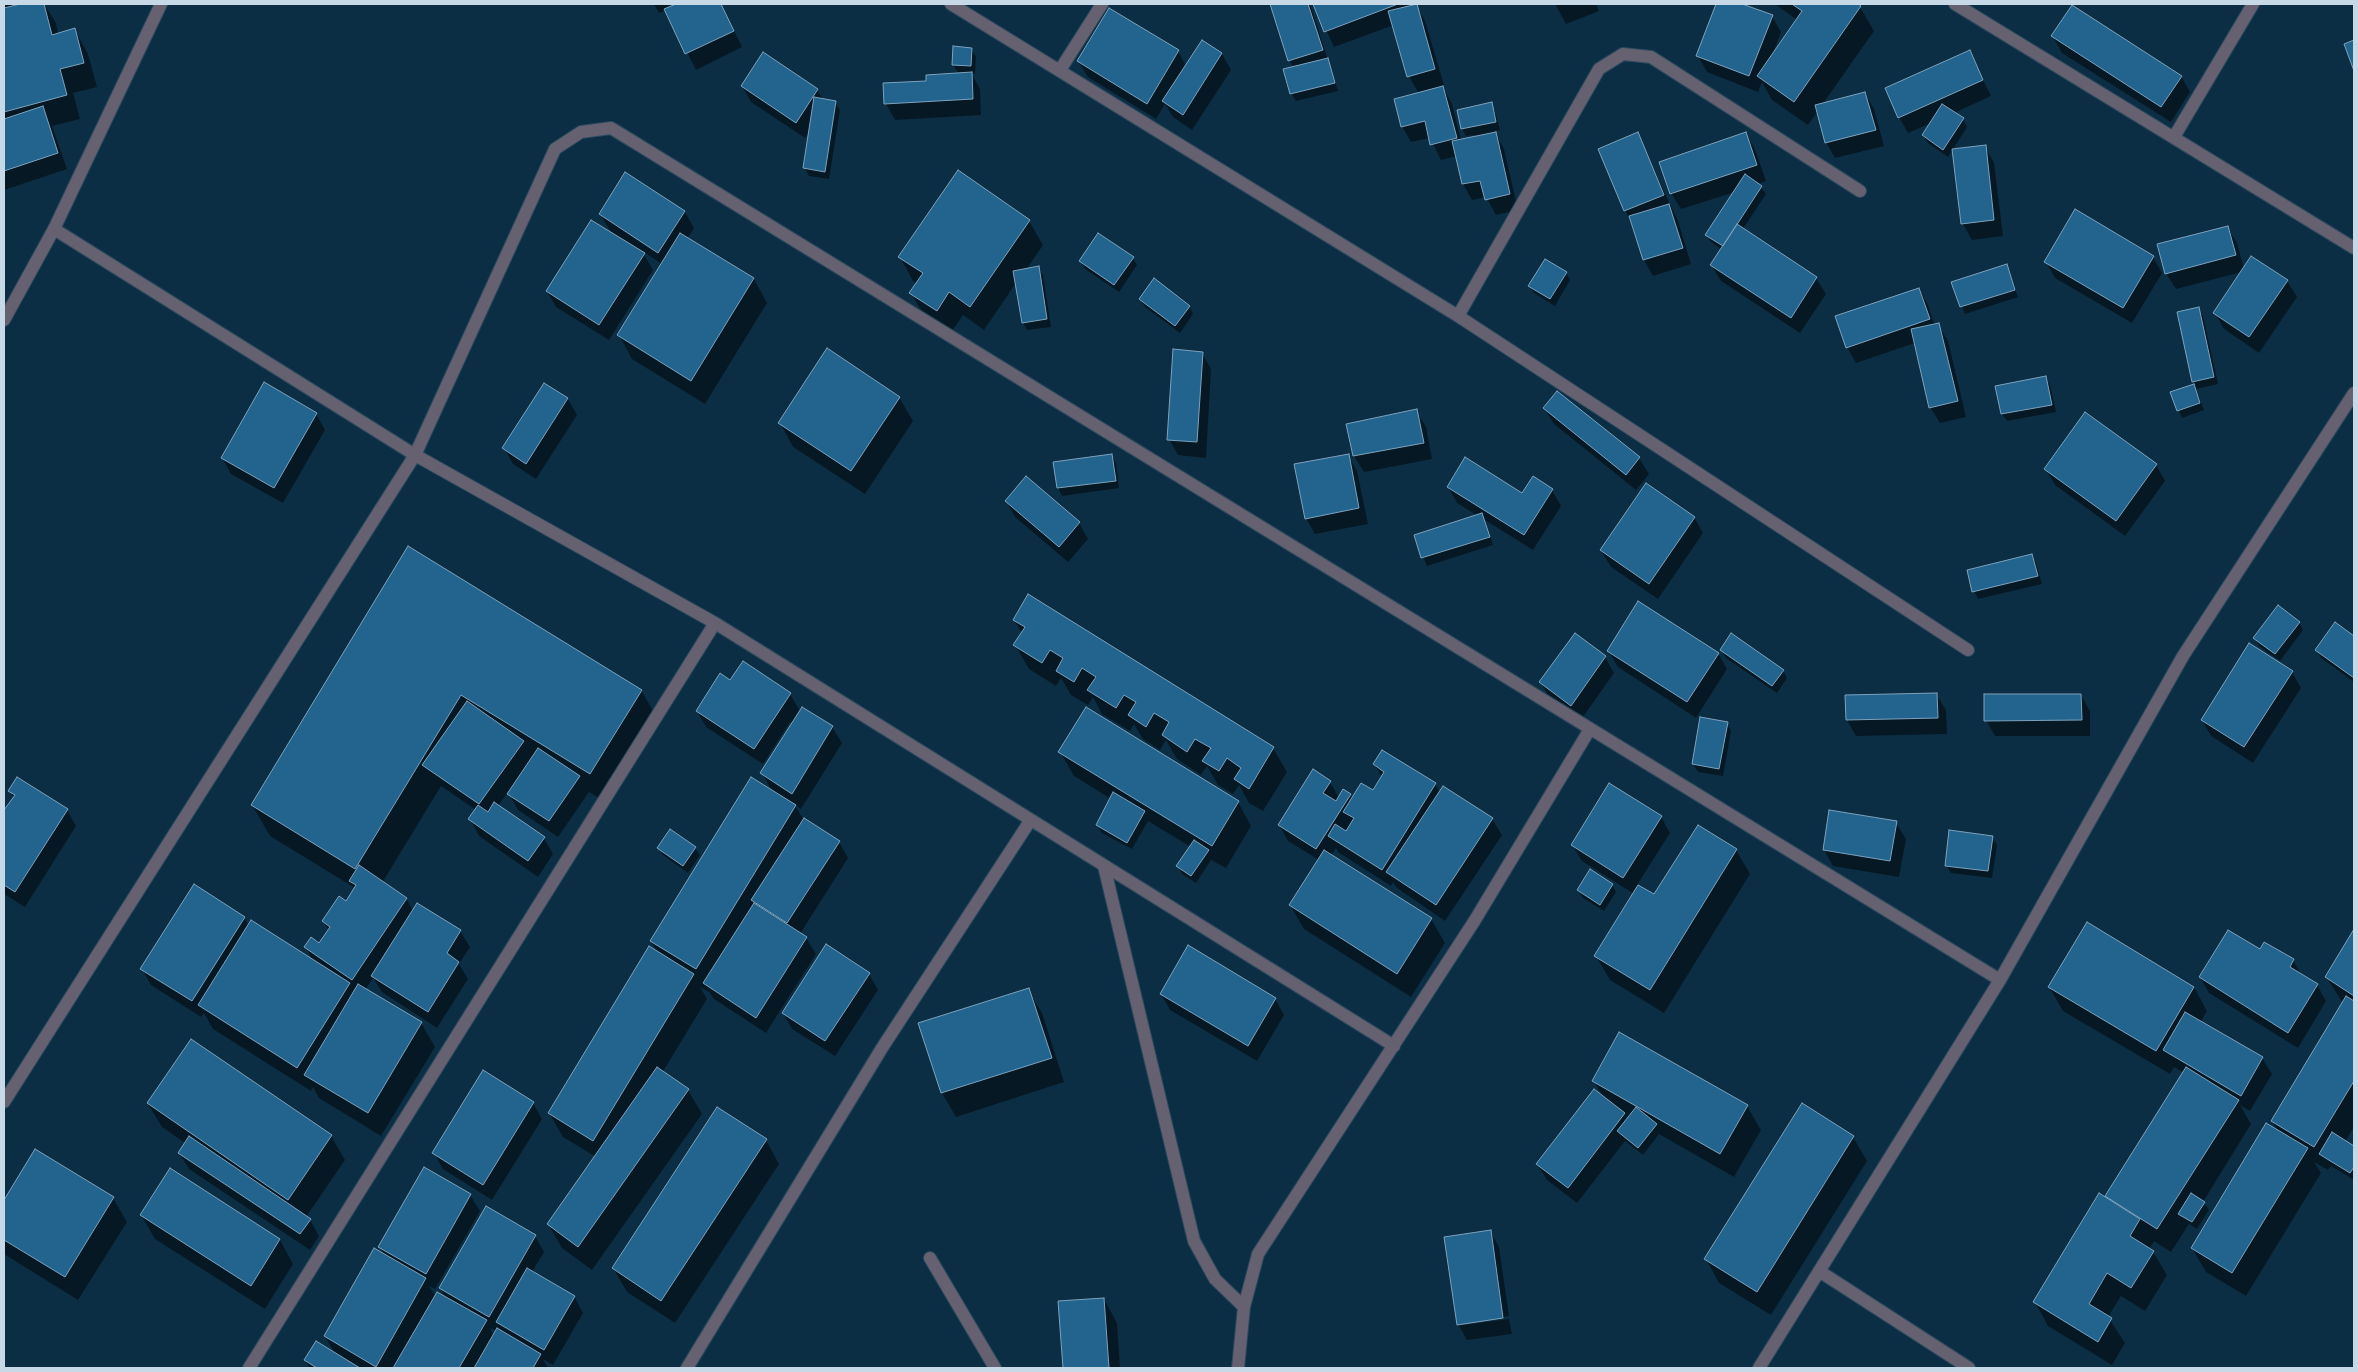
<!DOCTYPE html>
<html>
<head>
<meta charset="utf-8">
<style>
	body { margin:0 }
	#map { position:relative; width:2358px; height:1372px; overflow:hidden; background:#0c2e44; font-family:Overpass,sans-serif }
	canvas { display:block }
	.frame { position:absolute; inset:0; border:5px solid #c7d9e7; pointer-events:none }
</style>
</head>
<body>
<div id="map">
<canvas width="2358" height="1372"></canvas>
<div class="frame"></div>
</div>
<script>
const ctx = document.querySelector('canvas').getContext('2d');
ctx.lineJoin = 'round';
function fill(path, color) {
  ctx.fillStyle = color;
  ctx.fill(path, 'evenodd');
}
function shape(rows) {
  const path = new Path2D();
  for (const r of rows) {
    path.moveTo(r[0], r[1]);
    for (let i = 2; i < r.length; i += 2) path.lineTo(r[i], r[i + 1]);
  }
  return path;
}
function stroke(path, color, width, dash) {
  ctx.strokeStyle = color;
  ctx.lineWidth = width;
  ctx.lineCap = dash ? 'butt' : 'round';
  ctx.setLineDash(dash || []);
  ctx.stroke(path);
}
fill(shape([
	[4,4,44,4,56,23,58,34,75,30,88,54,97,87,73,93,80,119,52,126,67,169,4,190],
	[654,4,721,4,742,47,696,70,666,10,659,13],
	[1272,4,1310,4,1338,91,1296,101,1291,93,1294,68,1289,60],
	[1314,4,1416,5,1425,21,1444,85,1442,86,1452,104,1461,140,1476,137,1475,135,1466,136,1462,129,1491,104,1495,111,1500,130,1494,131,1504,149,1518,210,1496,215,1486,197,1472,200,1463,184,1457,156,1441,160,1430,138,1411,142,1402,126,1419,94,1409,76,1394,25,1334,47],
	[1454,132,1459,141,1457,141,1452,134],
	[1555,4,1596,4,1599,11,1566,24],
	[1717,4,1739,4,1772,16,1781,32,1773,53,1797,20,1775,4,1856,4,1860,7,1874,31,1822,105,1865,93,1874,109,1884,146,1835,158,1826,142,1818,111,1808,125,1772,100,1762,82,1758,92,1707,72,1698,56],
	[2053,37,2181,76,2190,92,2171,122,2062,53],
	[1202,42,1222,54,1231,70,1192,130,1173,117,1165,104,1156,119,1088,77,1078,61,1178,51,1186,66],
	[971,49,976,57,975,74,971,73,980,89,981,115,895,120,886,104,884,84,928,82,959,74,953,65],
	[1969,52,1991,96,1954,113,1963,119,1967,127,1948,157,1928,143,1923,136,1931,123,1908,133,1899,117],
	[742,86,817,90,823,100,835,102,840,110,829,179,809,176,805,168,810,130,805,138,751,102],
	[1745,133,1755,149,1766,181,1758,184,1766,194,1743,229,1816,278,1826,294,1800,333,1721,281,1711,265,1722,250,1711,242,1706,235,1735,192,1681,209,1671,193],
	[1637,134,1678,221,1691,264,1653,276,1644,260,1633,224,1625,210],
	[1985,147,1994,163,2003,236,1972,240,1963,224],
	[626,174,685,212,694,228,687,239,754,279,767,303,705,404,632,359,619,335,662,264,642,251,653,270,609,340,556,307,547,291,612,234,600,214],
	[1029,221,1043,245,1026,270,1038,268,1043,275,1051,327,1027,330,1023,322,1016,283,984,330,963,315,950,334,925,317,911,293,917,284,913,281,900,257],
	[2227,227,2237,243,2244,269,2287,281,2297,297,2259,353,2224,329,2215,313,2242,272,2176,289,2166,273],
	[2153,257,2162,273,2132,323,2055,278,2046,262],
	[1133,258,1137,265,1119,292,1085,269,1080,261],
	[2006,266,2018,297,1965,314,1953,283],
	[1566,273,1570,280,1555,306,1534,293,1529,286],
	[1919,289,1928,305,1935,326,1938,325,1948,341,1966,417,1940,423,1930,407,1915,343,1856,363,1847,347],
	[1140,299,1189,306,1193,314,1180,333,1145,307],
	[2198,309,2203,316,2218,384,2196,389,2204,410,2182,418,2172,392,2196,385,2193,381],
	[1202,353,1211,369,1206,458,1178,455,1169,439],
	[2045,378,2050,385,2056,412,2007,421,2002,414],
	[544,385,568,399,577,415,536,479,513,464,504,448],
	[1558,392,1639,458,1649,474,1636,490,1554,424,1544,408],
	[899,397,913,421,865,494,793,447,780,423],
	[1416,411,1426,427,1432,459,1364,472,1354,456,1348,425],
	[316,414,325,430,283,503,231,474,222,458],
	[1348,455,1357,471,1368,524,1315,534,1306,518],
	[1112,456,1116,463,1119,488,1062,496,1058,488,1054,463],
	[2156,465,2165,481,2125,536,2055,485,2046,469],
	[1448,487,1523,495,1552,490,1561,506,1533,550,1485,520,1493,545,1427,566,1415,536,1478,516,1457,503],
	[1006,501,1079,523,1088,539,1068,562,1015,517],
	[1694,517,1703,533,1658,599,1611,567,1601,551],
	[409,548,641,690,659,721,608,804,589,792,558,837,518,810,508,792,498,806,544,838,553,854,538,877,479,836,470,819,476,810,441,786,382,883,406,898,413,911,417,905,460,931,470,947,459,964,468,979,437,1028,382,992,373,978,365,990,421,1023,435,1047,381,1136,319,1098,313,1087,311,1091,213,1029,204,1013,201,1017,151,985,142,969,244,918,249,926,313,961,306,948,320,944,329,931,323,921,346,902,355,888,270,836,252,805],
	[2032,555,2036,563,2042,584,1978,599,1974,591],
	[1014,620,1273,748,1287,772,1263,811,1249,803,1239,785,1233,794,1218,785,1207,766,1201,775,1177,759,1166,740,1160,750,1143,739,1134,724,1130,731,1102,714,1093,697,1088,705,1071,695,1061,678,1056,686,1029,669,1015,645,1022,633],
	[2299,622,2303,630,2280,661,2259,646,2255,638],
	[2335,624,2354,637,2354,682,2321,658,2317,650],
	[1721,650,1783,670,1787,678,1777,693,1726,658],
	[1608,651,1718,653,1727,669,1696,718,1618,667],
	[1605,657,1614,673,1580,721,1550,699,1541,683],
	[2292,672,2301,688,2253,763,2211,736,2202,720],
	[731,682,790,694,800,711,802,708,832,727,842,743,801,809,795,805,803,819,839,842,848,858,800,934,806,938,816,954,766,1033,714,999,709,992,700,987,707,999,662,1073,688,1090,702,1114,592,1270,562,1248,548,1224,596,1157,563,1137,549,1113,658,953,651,941,772,791,762,773,792,724,790,722,763,764,706,727,697,711],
	[1936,694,1946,710,1947,734,1856,736,1847,720],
	[2081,695,2090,711,2090,736,1995,736,1986,720],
	[1727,723,1731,731,1723,776,1698,772,1693,764],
	[1060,752,1238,802,1251,826,1226,868,1211,860,1196,883,1182,874,1178,866,1191,847,1148,821,1132,849,1102,833,1097,825,1111,799,1074,776],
	[1374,764,1435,784,1440,793,1492,819,1502,835,1445,921,1397,888,1393,882,1391,886,1338,852,1336,848,1331,856,1431,919,1445,943,1411,997,1304,929,1290,905,1319,860,1288,841,1279,825,1330,782,1339,798,1350,795,1353,799,1373,792,1382,777],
	[10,791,67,810,76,826,25,907,4,894,4,811,5,812,14,798],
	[1661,817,1670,833,1637,885,1655,896,1736,850,1750,874,1664,1013,1610,980,1596,956,1634,894,1582,861,1572,845],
	[1896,823,1906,839,1899,877,1833,866,1824,850],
	[1992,837,1997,845,1992,878,1951,873,1946,865],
	[659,848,695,848,700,855,688,873,663,855],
	[1612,885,1616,892,1604,911,1583,898,1578,890],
	[2354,931,2354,1127,2345,1142,2354,1147,2354,1180,2331,1166,2328,1170,2314,1162,2321,1173,2246,1296,2206,1272,2192,1248,2278,1132,2272,1121,2343,1003,2326,977],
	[2293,960,2302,976,2317,985,2326,1001,2298,1048,2209,993,2200,977],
	[869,974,878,990,835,1056,792,1029,783,1013],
	[2049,987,2194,987,2207,1011,2200,1023,2262,1058,2272,1074,2250,1111,2240,1105,2251,1124,2203,1202,2209,1210,2197,1229,2189,1224,2171,1252,2154,1241,2149,1249,2153,1252,2167,1275,2145,1311,2121,1296,2108,1317,2125,1343,2112,1365,2048,1326,2035,1302,2110,1202,2107,1196,2184,1073,2174,1067,2170,1074,2063,1011],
	[1028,990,1042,1013,1064,1082,956,1117,942,1093,920,1024],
	[1161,994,1275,999,1284,1015,1257,1061,1170,1010],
	[1594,1081,1747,1106,1761,1130,1734,1177,1659,1134,1643,1155,1625,1141,1577,1203,1547,1180,1537,1164,1603,1097],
	[533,1103,542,1119,492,1200,443,1169,434,1153],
	[148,1104,331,1136,345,1160,306,1217,310,1220,319,1236,310,1250,189,1169,179,1153,185,1143,162,1127],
	[1802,1104,1853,1137,1867,1161,1771,1315,1719,1283,1706,1259],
	[766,1140,779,1164,675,1323,627,1292,613,1268],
	[35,1151,113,1198,127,1222,78,1300,4,1254,4,1202],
	[424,1169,470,1195,480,1211,435,1289,429,1286,436,1297,446,1298,440,1288,535,1236,544,1252,532,1272,574,1296,583,1313,553,1365,543,1359,548,1368,309,1367,305,1360,335,1354,325,1336,385,1256,380,1247],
	[490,1328,496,1331,494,1335],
	[170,1170,280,1240,293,1264,265,1309,155,1239,141,1215],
	[1490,1231,1499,1247,1509,1316,1463,1323,1463,1325,1509,1319,1512,1334,1467,1340,1458,1324],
	[1104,1299,1117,1323,1120,1368,1064,1368,1060,1302]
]), '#0007');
const building = shape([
	[20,4,44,4,52,35,75,28,84,63,60,69,67,95,4,112,4,8,20,4],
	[676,4,721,4,734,31,685,54,664,9,676,4],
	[1270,4,1308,4,1323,50,1288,61,1270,4],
	[1313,4,1398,4,1324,32,1313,4],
	[1417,4,1435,69,1407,77,1388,11,1417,4],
	[1716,4,1742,4,1773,15,1749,76,1696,56,1716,4],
	[1792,4,1858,4,1861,6,1794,102,1757,76,1802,11,1792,4],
	[2072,5,2182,76,2161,107,2051,36,2072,5],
	[1109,8,1179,50,1147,104,1077,61,1109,8],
	[1202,40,1222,53,1183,115,1162,101,1202,40],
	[2354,40,2354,71,2344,44,2354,40],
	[953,46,972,48,971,66,952,65,953,46],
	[1970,50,1983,80,1898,118,1885,88,1970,50],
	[763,52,818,89,796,123,741,86,763,52],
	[1328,58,1335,83,1290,94,1283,69,1328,58],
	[972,72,973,99,884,104,883,83,926,81,926,75,972,72],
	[1443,86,1457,138,1430,145,1425,121,1401,127,1394,99,1443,86],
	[1865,92,1876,130,1825,143,1815,105,1865,92],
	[814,97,836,101,825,172,803,168,814,97],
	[1492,102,1496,122,1461,129,1457,110,1492,102],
	[1942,104,1964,118,1943,150,1922,135,1942,104],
	[43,106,58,153,4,171,4,119,43,106],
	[1496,132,1510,194,1485,200,1480,181,1462,184,1452,141,1496,132],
	[1638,132,1664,195,1624,211,1598,149,1638,132],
	[1746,132,1757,165,1670,194,1659,162,1746,132],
	[1986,145,1994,220,1961,224,1952,149,1986,145],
	[958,170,1030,220,970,307,949,292,937,311,909,293,923,273,898,257,958,170],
	[625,172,685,211,658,253,599,214,625,172],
	[1745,174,1762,186,1723,246,1705,235,1745,174],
	[1669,204,1683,248,1643,260,1629,216,1669,204],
	[2075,209,2154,256,2123,308,2044,262,2075,209],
	[591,220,645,253,599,325,546,291,591,220],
	[1737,224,1817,277,1791,318,1710,265,1737,224],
	[2228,226,2236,255,2165,274,2157,244,2228,226],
	[680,233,754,278,691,381,617,335,680,233],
	[1098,233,1134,257,1114,285,1079,261,1098,233],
	[2251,256,2288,280,2249,337,2213,313,2251,256],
	[1545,259,1567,272,1550,299,1528,286,1545,259],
	[2007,264,2015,290,1960,307,1951,282,2007,264],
	[1039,266,1047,319,1022,323,1013,271,1039,266],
	[1154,278,1190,306,1175,326,1139,299,1154,278],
	[1919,288,1930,319,1846,348,1835,316,1919,288],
	[2199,307,2214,377,2192,382,2177,312,2199,307],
	[1939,323,1958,401,1929,408,1911,329,1939,323],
	[827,348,900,397,851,471,778,423,827,348],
	[1173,349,1203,352,1197,442,1167,440,1173,349],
	[2046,376,2052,405,2001,414,1995,386,2046,376],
	[264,382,317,413,274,488,221,458,264,382],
	[544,383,568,398,526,464,502,448,544,383],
	[2194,384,2200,403,2177,411,2170,392,2194,384],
	[1557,391,1640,457,1626,475,1543,408,1557,391],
	[1417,409,1424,443,1353,456,1346,424,1417,409],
	[2085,412,2157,464,2116,521,2044,469,2085,412],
	[1112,454,1116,481,1057,488,1053,462,1112,454],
	[1349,454,1359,508,1305,519,1294,464,1349,454],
	[1465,457,1522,493,1533,476,1553,489,1524,535,1447,487,1465,457],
	[1026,476,1080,522,1059,547,1005,501,1026,476],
	[1646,483,1695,517,1649,584,1600,550,1646,483],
	[1482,513,1490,537,1421,558,1414,535,1482,513],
	[408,546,642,690,590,774,461,695,355,869,251,805,408,546],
	[2032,554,2038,576,1972,592,1967,570,2032,554],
	[1028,594,1274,747,1249,789,1234,779,1241,768,1227,758,1219,771,1202,761,1211,748,1195,739,1187,752,1162,735,1169,722,1154,713,1146,727,1128,715,1136,702,1124,695,1116,708,1087,690,1096,677,1082,668,1074,682,1056,671,1063,658,1050,650,1042,663,1013,645,1025,627,1013,620,1028,594],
	[1638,601,1719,653,1687,702,1607,651,1638,601],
	[2278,605,2300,622,2275,654,2253,638,2278,605],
	[2335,622,2354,636,2354,678,2315,650,2335,622],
	[1575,633,1606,656,1571,706,1539,682,1575,633],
	[1731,633,1784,670,1772,686,1720,650,1731,633],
	[2249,643,2293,671,2244,747,2201,720,2249,643],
	[743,661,791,693,754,749,696,711,720,673,730,680,743,661],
	[1937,693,1938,718,1846,720,1845,695,1937,693],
	[1984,694,2081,694,2082,720,1984,721,1984,694],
	[467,701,524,741,479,804,422,765,467,701],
	[802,707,833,726,792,794,760,773,802,707],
	[1086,707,1239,801,1212,846,1058,752,1086,707],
	[1700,717,1728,722,1719,769,1692,764,1700,717],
	[538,748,580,776,549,821,507,794,538,748],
	[1382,750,1436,783,1382,870,1328,836,1335,824,1346,831,1354,818,1343,812,1361,783,1373,790,1384,772,1373,764,1382,750],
	[1313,769,1331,781,1323,793,1336,801,1343,789,1351,794,1316,849,1278,825,1313,769],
	[17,777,68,809,15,892,4,885,4,810,15,795,8,791,17,777],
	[751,777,796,805,696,969,650,941,751,777],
	[1609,783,1662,816,1623,878,1571,845,1609,783],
	[1443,786,1493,818,1436,905,1386,872,1443,786],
	[1113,792,1145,811,1127,843,1096,825,1113,792],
	[494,802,545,837,528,861,468,819,478,805,488,812,494,802],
	[1829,810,1897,821,1890,861,1823,850,1829,810],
	[804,818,840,841,787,923,751,900,804,818],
	[1698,825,1737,849,1650,990,1594,956,1638,885,1654,894,1698,825],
	[670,829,696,847,683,866,657,848,670,829],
	[1949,830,1993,836,1988,871,1945,866,1949,830],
	[1194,840,1209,850,1191,876,1176,866,1194,840],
	[1324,850,1432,918,1397,974,1289,905,1324,850],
	[359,865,407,898,352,980,304,947,311,937,319,943,330,927,322,921,339,896,346,901,356,885,349,881,359,865],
	[1590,869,1613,884,1600,905,1577,890,1590,869],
	[194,884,245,917,192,1001,140,969,194,884],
	[417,903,461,930,447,953,459,962,428,1012,371,976,417,903],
	[754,903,807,937,756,1018,703,983,754,903],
	[251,920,350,983,297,1068,198,1005,251,920],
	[2087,922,2194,987,2156,1051,2048,987,2087,922],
	[2354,929,2354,996,2325,977,2354,929],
	[2228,930,2260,949,2264,942,2294,959,2290,967,2318,984,2288,1033,2199,977,2228,930],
	[826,944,870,973,825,1041,782,1013,826,944],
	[1188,945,1276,998,1248,1046,1160,994,1188,945],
	[649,946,694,974,593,1141,548,1113,649,946],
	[358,984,422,1022,368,1113,304,1075,358,984],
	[1029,988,1052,1058,941,1093,918,1023,1029,988],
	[2346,996,2354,1001,2354,1081,2314,1147,2271,1121,2346,996],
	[2185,1012,2263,1057,2241,1096,2163,1050,2185,1012],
	[1619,1032,1748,1105,1720,1154,1592,1081,1619,1032],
	[191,1039,332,1135,288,1200,147,1103,191,1039],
	[657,1067,689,1089,578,1247,547,1224,657,1067],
	[2186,1067,2239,1100,2157,1229,2105,1196,2186,1067],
	[483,1070,534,1102,483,1185,432,1153,483,1070],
	[1594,1089,1625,1113,1568,1188,1536,1164,1594,1089],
	[1802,1103,1854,1136,1757,1292,1704,1259,1802,1103],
	[717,1107,767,1139,661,1301,612,1268,717,1107],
	[1636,1107,1657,1124,1638,1148,1617,1131,1636,1107],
	[2266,1123,2308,1148,2232,1273,2191,1248,2266,1123],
	[2332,1132,2354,1146,2354,1167,2350,1173,2319,1154,2332,1132],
	[189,1136,311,1219,300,1234,178,1153,189,1136],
	[35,1149,114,1197,65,1277,4,1240,4,1200,35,1149],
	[424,1167,471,1194,426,1274,378,1247,424,1167],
	[170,1168,280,1239,251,1286,140,1215,170,1168],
	[2099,1193,2140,1219,2130,1236,2154,1251,2131,1288,2107,1273,2089,1304,2112,1318,2098,1342,2033,1302,2099,1193],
	[2191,1193,2205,1202,2192,1222,2178,1214,2191,1193],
	[486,1206,536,1235,489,1317,439,1288,486,1206],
	[1491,1230,1503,1318,1457,1325,1444,1237,1491,1230],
	[374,1248,426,1278,376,1367,324,1336,374,1248],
	[527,1268,575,1296,544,1350,496,1322,527,1268],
	[437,1292,487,1320,459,1368,393,1368,437,1292],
	[1104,1298,1109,1368,1063,1368,1058,1301,1104,1298],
	[497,1328,541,1354,533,1368,474,1368,497,1328],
	[316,1341,360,1368,317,1368,304,1360,316,1341]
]);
fill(building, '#22648d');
stroke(building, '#7ea2bd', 1);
const minor = shape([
	[951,4,1458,316,1968,650],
	[1955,4,2354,248],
	[1060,70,1102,4],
	[2174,137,2253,4],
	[54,229,415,455,715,623,1394,1046],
	[1458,316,1599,69,1623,54,1651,57,1860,191],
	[1104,866,1194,1241,1215,1279,1244,1307],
	[4,1102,415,455,555,149,581,132,611,128,2000,980],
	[930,1258,995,1368],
	[1819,1271,1969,1368],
	[249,1368,715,623],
	[687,1368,882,1048,1030,821],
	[1238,1368,1244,1307,1258,1254,1475,920,1590,729],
	[1759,1368,2000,980,2183,656,2354,393]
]);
const tertiary = shape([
	[4,320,54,229,161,4]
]);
stroke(minor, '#2a495e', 14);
stroke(tertiary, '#2a495e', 14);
stroke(minor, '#666170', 12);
stroke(tertiary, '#666170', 12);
</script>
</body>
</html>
